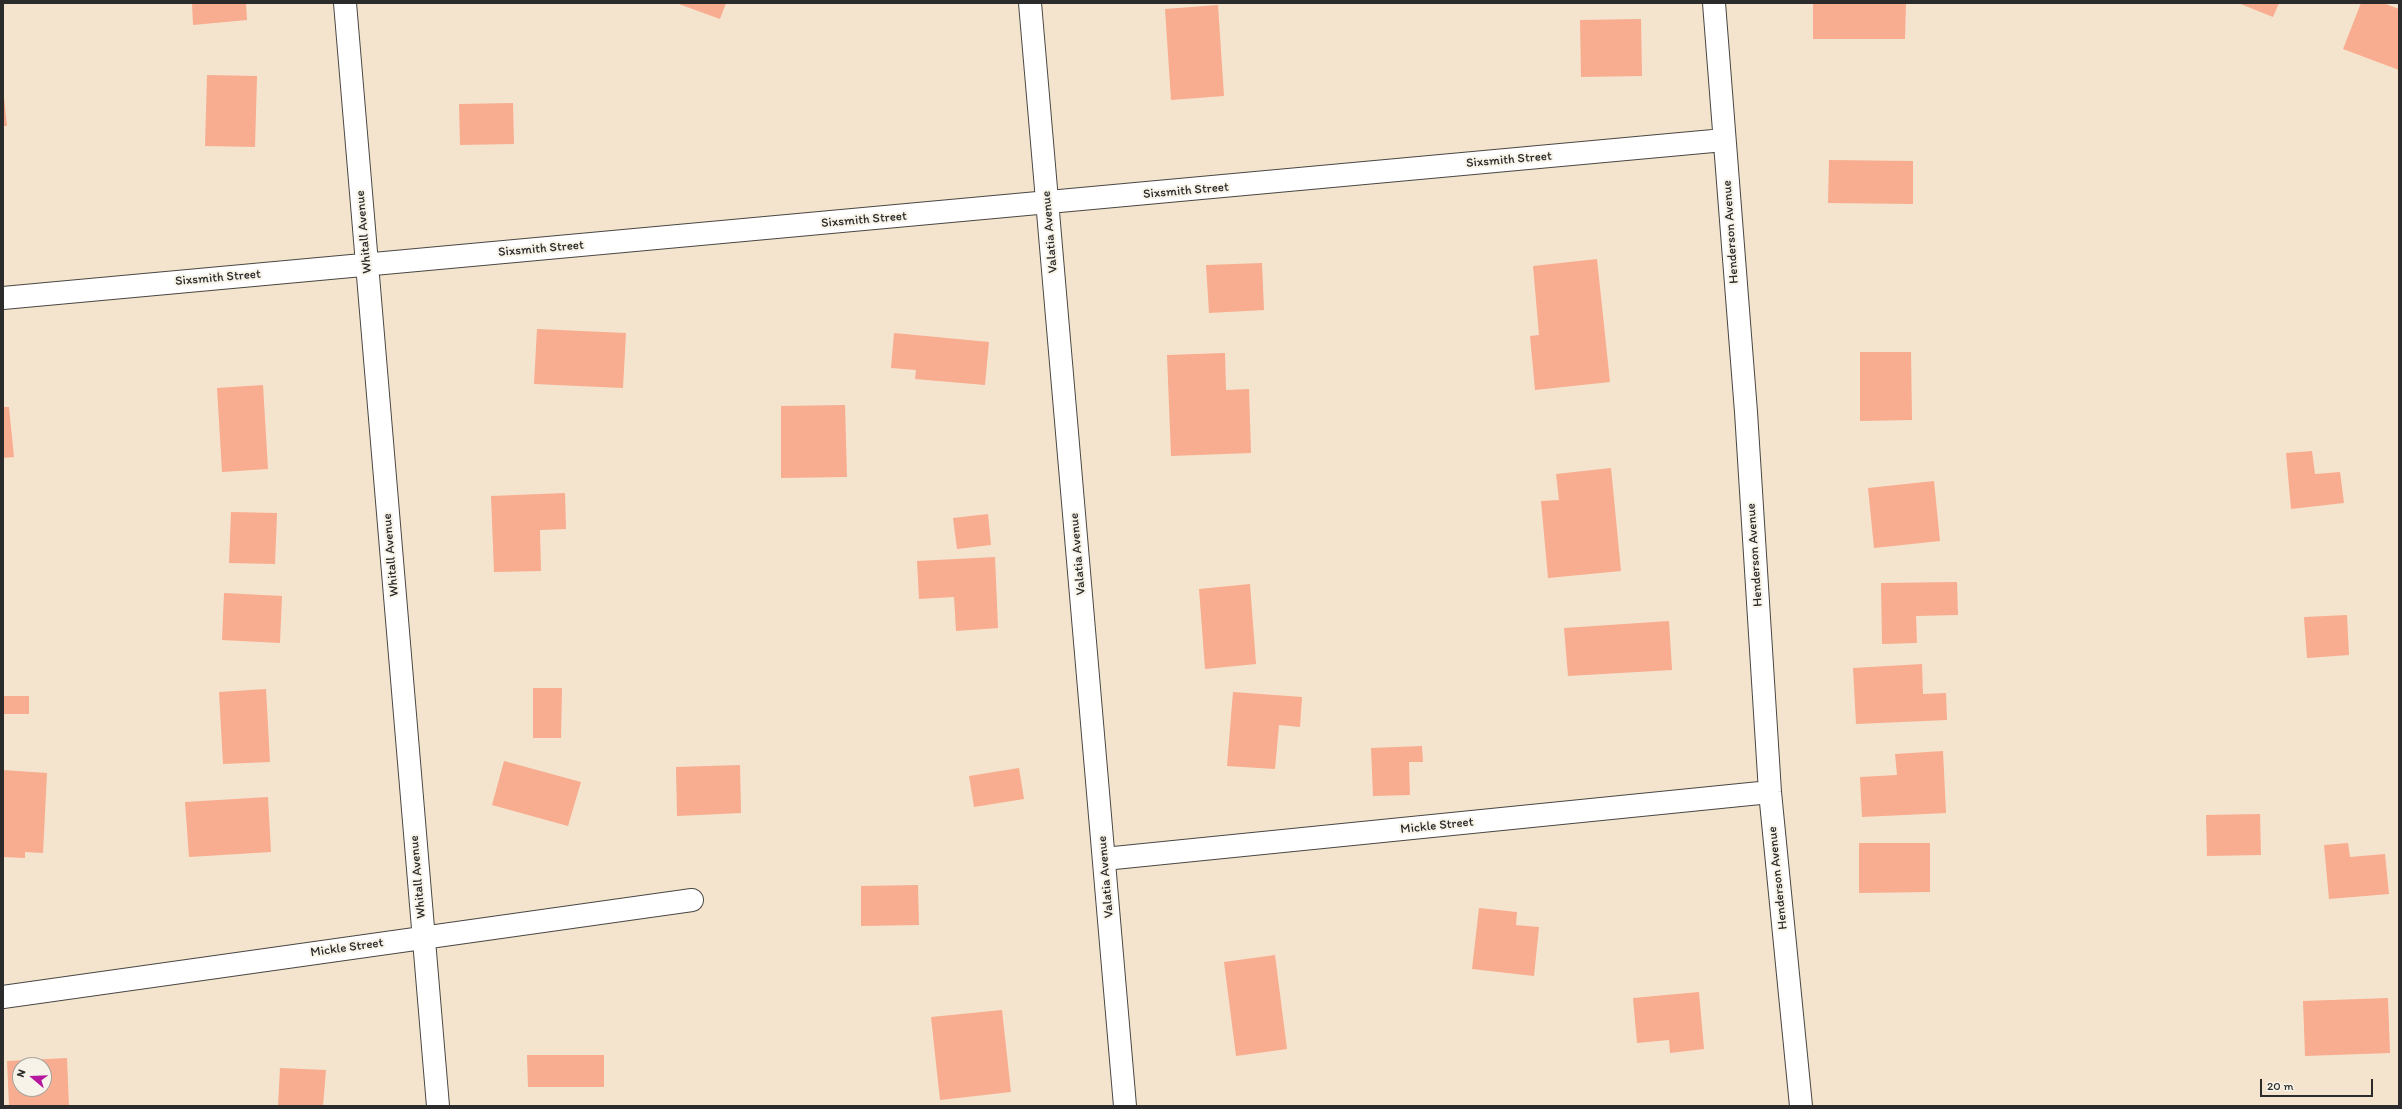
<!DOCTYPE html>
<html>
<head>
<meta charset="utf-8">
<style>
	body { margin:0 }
	#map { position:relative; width:2402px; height:1109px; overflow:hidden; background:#f4e4cd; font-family:Itim,sans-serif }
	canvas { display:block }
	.frame { position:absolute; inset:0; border:4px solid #2b2b2b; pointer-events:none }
	.north { position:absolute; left:12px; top:1057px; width:40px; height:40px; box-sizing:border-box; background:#f7f3e8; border:1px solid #a5a39c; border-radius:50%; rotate:289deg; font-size:11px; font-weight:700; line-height:16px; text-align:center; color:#2b2b2b }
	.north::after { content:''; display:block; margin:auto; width:14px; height:18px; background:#b5179e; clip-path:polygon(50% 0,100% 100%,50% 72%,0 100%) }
	.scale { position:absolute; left:2260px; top:1079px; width:113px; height:18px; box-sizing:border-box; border:2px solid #2b2b2b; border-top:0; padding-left:5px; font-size:12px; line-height:14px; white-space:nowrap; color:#2b2b2b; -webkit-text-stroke:3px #f7f3e8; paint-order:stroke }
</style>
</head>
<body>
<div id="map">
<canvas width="2402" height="1109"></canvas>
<div class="frame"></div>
<div class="north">N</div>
<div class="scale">20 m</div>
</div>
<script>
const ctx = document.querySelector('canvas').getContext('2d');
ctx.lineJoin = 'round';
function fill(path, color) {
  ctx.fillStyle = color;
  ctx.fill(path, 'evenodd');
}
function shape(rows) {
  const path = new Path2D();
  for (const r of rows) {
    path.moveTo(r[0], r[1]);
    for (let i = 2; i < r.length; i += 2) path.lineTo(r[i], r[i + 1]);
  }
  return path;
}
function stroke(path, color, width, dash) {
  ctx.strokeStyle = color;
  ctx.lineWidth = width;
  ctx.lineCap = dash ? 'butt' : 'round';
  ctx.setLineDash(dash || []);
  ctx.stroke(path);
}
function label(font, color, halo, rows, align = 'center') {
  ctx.font = font + ' Itim,sans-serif';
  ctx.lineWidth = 4;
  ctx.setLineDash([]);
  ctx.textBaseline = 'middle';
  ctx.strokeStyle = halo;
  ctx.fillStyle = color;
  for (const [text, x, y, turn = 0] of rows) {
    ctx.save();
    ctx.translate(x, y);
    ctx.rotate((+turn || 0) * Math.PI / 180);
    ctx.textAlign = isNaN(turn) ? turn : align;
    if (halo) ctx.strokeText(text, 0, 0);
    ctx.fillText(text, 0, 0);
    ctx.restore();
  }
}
fill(shape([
	[192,3,246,3,247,20,193,25],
	[676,3,726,3,720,19],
	[1813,3,1906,3,1905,39,1813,39],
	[2238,3,2279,3,2273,17],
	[2361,3,2383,3,2399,9,2399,70,2343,49],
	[1218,5,1224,96,1171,100,1165,9],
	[1641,19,1642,76,1581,77,1580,20],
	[207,75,257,76,255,147,205,146],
	[3,87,7,126,3,126],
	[513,103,514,144,460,145,459,104],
	[1829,160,1913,161,1913,204,1828,203],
	[1597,259,1610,382,1535,390,1530,336,1539,335,1533,266],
	[1262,263,1264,310,1209,313,1206,265],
	[537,329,626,333,623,388,534,384],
	[894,333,989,342,985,385,915,379,916,370,891,368],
	[1860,352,1911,352,1912,420,1860,421],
	[1225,353,1226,390,1249,389,1251,453,1171,456,1167,355],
	[263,385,268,469,222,472,217,388],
	[845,405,847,477,781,478,781,406],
	[3,407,9,407,14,457,3,458],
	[2312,451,2315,474,2340,472,2344,503,2291,509,2286,453],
	[1611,468,1621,571,1548,578,1541,501,1559,500,1556,474],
	[1934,481,1940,541,1874,548,1868,488],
	[565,493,566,529,540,530,541,571,494,572,491,496],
	[231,512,277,513,275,564,229,563],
	[988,514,991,545,957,549,953,518],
	[995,557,998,628,956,631,954,597,919,599,917,561],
	[1957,582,1958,615,1916,616,1917,643,1882,644,1881,583],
	[1250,584,1256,664,1205,669,1199,589],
	[224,593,282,596,280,643,222,640],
	[2347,615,2349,655,2307,658,2304,617],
	[1669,621,1672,670,1568,676,1564,628],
	[1922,664,1923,694,1946,693,1947,720,1856,724,1853,668],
	[533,688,562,688,561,738,533,738],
	[266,689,270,762,223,764,219,692],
	[1233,692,1302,697,1300,727,1279,725,1275,769,1227,766],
	[3,696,29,696,29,714,3,714],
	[1422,746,1423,762,1409,762,1410,795,1373,796,1371,748],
	[1943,751,1946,813,1862,817,1860,777,1897,775,1895,754],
	[504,761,581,782,568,826,492,805],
	[740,765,741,813,677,816,676,767],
	[1019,768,1024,799,974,807,969,776],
	[3,770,47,773,43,853,25,852,25,858,3,857],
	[268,797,271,852,189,857,185,802],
	[2260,814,2261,855,2207,856,2206,815],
	[1859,843,1930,843,1930,892,1859,893],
	[2348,843,2350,857,2385,854,2389,894,2329,899,2324,845],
	[918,885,919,925,861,926,861,886],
	[1479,908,1517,912,1516,925,1539,927,1534,976,1472,969],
	[1275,955,1287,1049,1236,1056,1224,962],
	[1699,992,1704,1049,1670,1053,1669,1040,1637,1043,1633,998],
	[2388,998,2390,1053,2305,1056,2303,1001],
	[1002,1010,1011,1092,940,1100,931,1017],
	[527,1055,604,1055,604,1087,528,1087],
	[67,1058,69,1106,9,1106,7,1061],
	[20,1065,44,1065,44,1089,20,1089],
	[280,1068,326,1070,323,1106,278,1106]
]), '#f8ac90');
const minor = shape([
	[345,3,438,1106],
	[1030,3,1125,1106],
	[1714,3,1746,412,1770,792,1801,1106],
	[3,298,1724,140],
	[1104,859,1770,792],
	[3,997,692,900]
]);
stroke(minor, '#494743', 24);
stroke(minor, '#fff', 22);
label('13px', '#2b2b2b', '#f7f3e8', [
	["Sixsmith Street",1509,160,-5],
	["Sixsmith Street",1186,191,-5],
	["Sixsmith Street",864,220,-5],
	["Whitall Avenue",364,232,-95],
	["Valatia Avenue",1050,232,-95],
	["Henderson Avenue",1731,232,-94],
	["Sixsmith Street",541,249,-5],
	["Sixsmith Street",218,278,-5],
	["Valatia Avenue",1078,554,-95],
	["Whitall Avenue",391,555,-95],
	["Henderson Avenue",1755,555,-94],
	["Mickle Street",1437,826,-6],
	["Whitall Avenue",418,877,-95],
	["Valatia Avenue",1106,877,-95],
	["Henderson Avenue",1778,878,-96],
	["Mickle Street",347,948,-8]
]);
</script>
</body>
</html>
